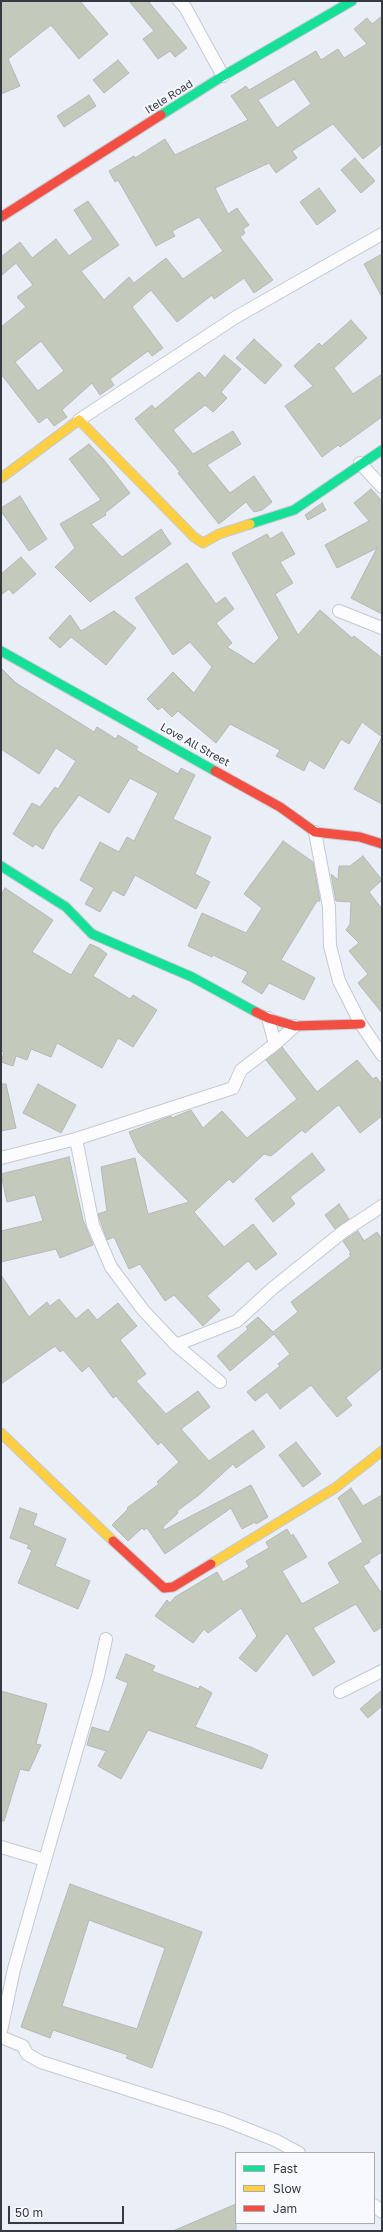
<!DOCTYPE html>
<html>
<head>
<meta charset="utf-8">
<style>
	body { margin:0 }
	#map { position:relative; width:383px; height:2232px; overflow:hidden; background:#eaeef6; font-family:"Golos Text",sans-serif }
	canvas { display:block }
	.frame { position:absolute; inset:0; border:2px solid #343942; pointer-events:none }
	.legend { position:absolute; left:235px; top:2152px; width:140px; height:72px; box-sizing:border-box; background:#f7f9fe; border:1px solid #a9acb3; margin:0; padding:5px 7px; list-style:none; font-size:12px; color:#343942 }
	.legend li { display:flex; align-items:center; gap:8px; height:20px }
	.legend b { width:20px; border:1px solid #a9acb3 }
	.scale { position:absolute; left:8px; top:2206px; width:116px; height:18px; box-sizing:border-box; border:2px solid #343942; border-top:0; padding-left:5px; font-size:12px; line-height:14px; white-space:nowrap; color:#343942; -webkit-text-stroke:3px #f7f9fe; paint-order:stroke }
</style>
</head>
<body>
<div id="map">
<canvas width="383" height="2232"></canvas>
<div class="frame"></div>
<ul class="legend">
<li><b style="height:5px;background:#16e098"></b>Fast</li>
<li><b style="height:5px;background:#ffcf43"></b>Slow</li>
<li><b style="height:5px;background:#f24e42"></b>Jam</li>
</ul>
<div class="scale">50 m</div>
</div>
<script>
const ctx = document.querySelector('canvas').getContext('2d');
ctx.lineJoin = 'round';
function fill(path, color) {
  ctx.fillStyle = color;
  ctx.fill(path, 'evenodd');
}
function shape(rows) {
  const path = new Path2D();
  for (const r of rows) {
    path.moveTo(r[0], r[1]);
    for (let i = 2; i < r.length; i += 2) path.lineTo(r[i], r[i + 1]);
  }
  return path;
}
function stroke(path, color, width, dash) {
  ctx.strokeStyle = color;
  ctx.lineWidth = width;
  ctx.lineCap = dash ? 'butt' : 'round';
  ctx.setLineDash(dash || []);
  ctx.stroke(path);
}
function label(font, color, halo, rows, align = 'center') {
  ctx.font = font + ' "Golos Text",sans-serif';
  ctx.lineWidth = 4;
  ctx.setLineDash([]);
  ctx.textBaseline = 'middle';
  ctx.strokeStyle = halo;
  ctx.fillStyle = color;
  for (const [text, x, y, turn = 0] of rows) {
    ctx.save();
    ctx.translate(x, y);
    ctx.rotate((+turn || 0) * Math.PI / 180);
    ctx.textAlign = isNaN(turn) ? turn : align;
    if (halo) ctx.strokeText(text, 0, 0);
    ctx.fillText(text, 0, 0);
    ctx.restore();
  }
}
const building = shape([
	[1,1,80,1,108,34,79,59,51,25,8,59,20,86,1,94,1,1],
	[129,1,148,1,187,48,175,57,170,51,158,59,143,39,154,31,129,1],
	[382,16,382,144,363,159,333,124,292,151,297,158,276,173,269,163,215,188,228,214,237,208,249,225,243,229,245,233,240,237,273,280,254,293,244,278,214,299,212,295,177,322,151,290,132,307,163,348,152,356,148,351,110,379,114,385,100,395,92,383,62,410,67,417,54,426,47,417,39,423,1,374,1,327,26,307,17,297,33,285,16,263,1,276,1,257,20,242,32,258,56,239,69,256,93,239,74,210,88,201,119,245,81,271,104,300,129,277,134,283,166,258,183,279,223,251,199,217,172,231,175,236,156,246,118,180,115,182,109,171,134,156,135,158,165,139,175,155,248,120,231,96,246,86,249,90,316,51,321,60,338,49,344,58,367,44,354,29,367,18,372,24,382,16],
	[294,79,311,104,277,128,258,100,294,79],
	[41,341,64,371,38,391,15,362,41,341],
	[118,60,129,73,104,93,93,80,118,60],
	[89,95,96,106,64,127,57,116,89,95],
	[355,158,375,181,361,193,341,170,355,158],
	[319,188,336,211,317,225,300,202,319,188],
	[382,254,382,297,364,264,382,254],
	[351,320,367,338,334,368,353,394,382,374,382,417,340,447,338,445,322,457,285,406,313,386,294,366,319,343,322,346,351,320],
	[254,339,282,365,265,384,236,358,254,339],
	[224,355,241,369,221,392,227,398,213,412,205,405,173,430,193,454,233,431,241,444,207,465,230,493,254,476,272,502,262,510,254,512,246,502,219,524,178,473,180,472,135,419,152,405,155,409,199,372,205,378,224,355],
	[89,444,104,460,130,493,105,513,106,515,91,524,122,557,161,529,171,544,90,602,55,567,75,548,60,524,101,500,69,459,89,444],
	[371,489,382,501,382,614,351,598,377,548,337,568,325,545,369,521,354,503,371,489],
	[20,496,47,539,29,551,1,511,1,508,20,496],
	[322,503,326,510,308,520,305,515,322,503],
	[282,532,295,554,280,562,293,583,275,594,298,635,320,610,352,638,354,636,382,658,382,737,362,722,349,744,341,739,324,769,309,760,304,771,276,756,280,750,230,724,216,743,178,711,172,717,162,707,158,710,147,699,173,672,194,693,212,667,190,642,173,655,135,598,187,563,216,604,225,597,234,609,216,623,232,643,227,647,254,664,279,638,232,553,267,534,270,539,282,532],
	[21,557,36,574,13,594,9,589,1,595,1,574,21,557],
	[114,611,136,628,106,665,71,637,60,648,49,638,70,615,81,631,114,611],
	[1,668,16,683,94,732,97,727,116,739,118,735,138,747,136,750,178,774,181,768,195,775,173,819,211,837,195,874,210,882,196,909,135,875,124,896,113,890,100,912,85,904,94,888,80,880,100,842,119,852,127,837,134,841,158,793,130,778,109,813,79,795,53,830,43,849,35,844,33,847,13,834,32,803,40,807,55,787,58,789,76,761,56,748,39,774,1,749,1,668],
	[382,737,382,804,354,789,382,737],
	[283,841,313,862,320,901,317,901,281,960,315,978,304,1000,269,983,262,994,242,982,248,972,213,955,212,957,188,946,202,913,246,933,262,908,244,894,283,841],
	[363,856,382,880,369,892,382,909,382,1013,358,983,368,974,349,951,359,943,346,930,350,924,351,902,336,901,331,874,338,880,339,866,350,866,363,856],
	[5,888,53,920,32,952,71,975,90,944,99,948,107,954,93,976,130,999,133,995,157,1010,133,1047,118,1038,102,1068,57,1043,51,1057,31,1049,27,1060,16,1056,13,1066,1,1062,4,1052,1,1051,1,895,5,888],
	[282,1047,317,1092,357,1060,373,1079,376,1077,382,1084,382,1116,360,1133,339,1105,337,1106,305,1133,302,1130,271,1156,264,1154,233,1183,229,1179,194,1212,224,1247,253,1224,277,1254,256,1270,248,1261,207,1296,220,1310,203,1326,174,1295,165,1301,140,1264,129,1269,114,1237,107,1240,98,1214,107,1211,101,1167,135,1158,148,1214,189,1202,138,1152,129,1132,171,1116,172,1118,191,1110,203,1128,222,1111,247,1138,297,1099,266,1060,282,1047],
	[1,1084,6,1084,16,1128,1,1131,1,1084],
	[38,1084,76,1105,61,1133,23,1113,38,1084],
	[312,1153,325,1170,290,1197,295,1204,273,1222,255,1199,312,1153],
	[69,1157,83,1220,93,1245,60,1258,56,1249,1,1262,1,1231,43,1221,35,1195,7,1202,1,1174,69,1157],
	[339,1204,349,1219,335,1229,325,1215,339,1204],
	[358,1231,364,1241,377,1232,382,1239,382,1368,346,1398,352,1405,337,1417,311,1385,280,1409,267,1392,255,1401,247,1392,280,1366,278,1364,290,1354,274,1334,230,1371,217,1356,248,1329,246,1327,258,1317,273,1332,298,1312,291,1302,351,1256,349,1254,351,1253,343,1241,358,1231],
	[1,1275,29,1317,47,1302,50,1306,59,1299,76,1319,88,1309,97,1320,118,1303,137,1326,120,1340,146,1374,136,1381,166,1414,198,1391,210,1407,181,1429,209,1461,253,1430,265,1447,236,1468,233,1464,199,1495,177,1511,178,1513,163,1527,164,1530,251,1485,268,1517,256,1524,255,1522,242,1529,231,1508,165,1554,147,1528,144,1530,142,1528,128,1541,112,1525,128,1509,127,1508,159,1484,157,1482,179,1462,161,1442,158,1445,116,1396,113,1398,89,1366,82,1372,63,1350,60,1352,55,1346,1,1384,1,1275],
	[296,1442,321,1474,303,1487,279,1455,296,1442],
	[351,1488,363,1506,382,1495,382,1552,369,1560,370,1562,363,1566,382,1594,382,1627,374,1632,356,1604,313,1628,335,1662,313,1676,287,1633,256,1672,239,1658,257,1636,241,1608,208,1633,204,1629,193,1643,155,1616,167,1600,170,1603,175,1597,217,1572,223,1582,249,1567,246,1561,269,1548,266,1542,287,1529,291,1536,293,1534,307,1557,282,1571,302,1604,340,1583,328,1563,363,1542,338,1498,351,1488],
	[20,1508,37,1514,33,1525,66,1539,55,1566,90,1581,78,1609,18,1583,32,1550,27,1548,29,1545,10,1538,20,1508],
	[126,1654,155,1666,152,1671,199,1689,200,1686,212,1693,195,1727,251,1747,268,1755,262,1769,148,1730,121,1779,98,1766,106,1751,87,1745,92,1727,109,1732,128,1683,116,1678,126,1654],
	[382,1690,382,1706,368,1718,360,1709,382,1690],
	[1,1691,47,1704,36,1744,41,1745,29,1771,20,1769,4,1821,1,1821,1,1691],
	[70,1884,202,1932,152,2068,126,2058,128,2055,53,2030,50,2038,21,2027,70,1884],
	[89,1920,165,1948,137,2029,62,2006,89,1920],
	[236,2204,236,2231,173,2231,236,2204]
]);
fill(building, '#c3cabc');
stroke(building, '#b4b8b7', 1);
const street = shape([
	[179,1,185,7,223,76],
	[79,420,236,317,382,234],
	[360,463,382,487],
	[339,611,382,628],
	[315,832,329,907,330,946,339,981,361,1024,382,1055],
	[268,1018,275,1044],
	[76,1139,233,1088,241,1070,275,1044,295,1026],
	[1,1158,76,1139,93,1225,111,1267,143,1310,176,1345,220,1382],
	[176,1345,237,1321,273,1288,344,1231,382,1206],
	[340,1692,382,1671],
	[1,1847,45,1860,98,1676,106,1639],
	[1,2031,14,1969,45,1860],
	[1,2037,23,2046,27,2054,41,2062,224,2120,275,2140,299,2153],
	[374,2205,382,2212]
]);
const fast = shape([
	[161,115,223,76,352,1],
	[250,524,294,510,382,450],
	[1,651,215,771],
	[1,866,66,907,92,934,192,977,256,1012]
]);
const slow = shape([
	[1,478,79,420,194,537,203,543,219,534,250,524],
	[1,1433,113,1541],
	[211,1564,335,1488,382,1451]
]);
const jam = shape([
	[1,217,161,115],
	[215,771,280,807,315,832,360,837,382,844],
	[256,1012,268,1018,295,1026,361,1024],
	[113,1541,164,1588,173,1587,211,1564]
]);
stroke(street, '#c5c9d1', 14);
stroke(fast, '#c5c9d1', 11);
stroke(slow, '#c5c9d1', 11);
stroke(jam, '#c5c9d1', 11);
stroke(street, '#fcfcfe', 12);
stroke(fast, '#16e098', 9);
stroke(slow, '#ffcf43', 9);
stroke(jam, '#f24e42', 9);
label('11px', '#343942', '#f7f9fe', [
	["Itele Road",169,97,-32],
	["Love All Street",195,745,29]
]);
</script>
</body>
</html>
